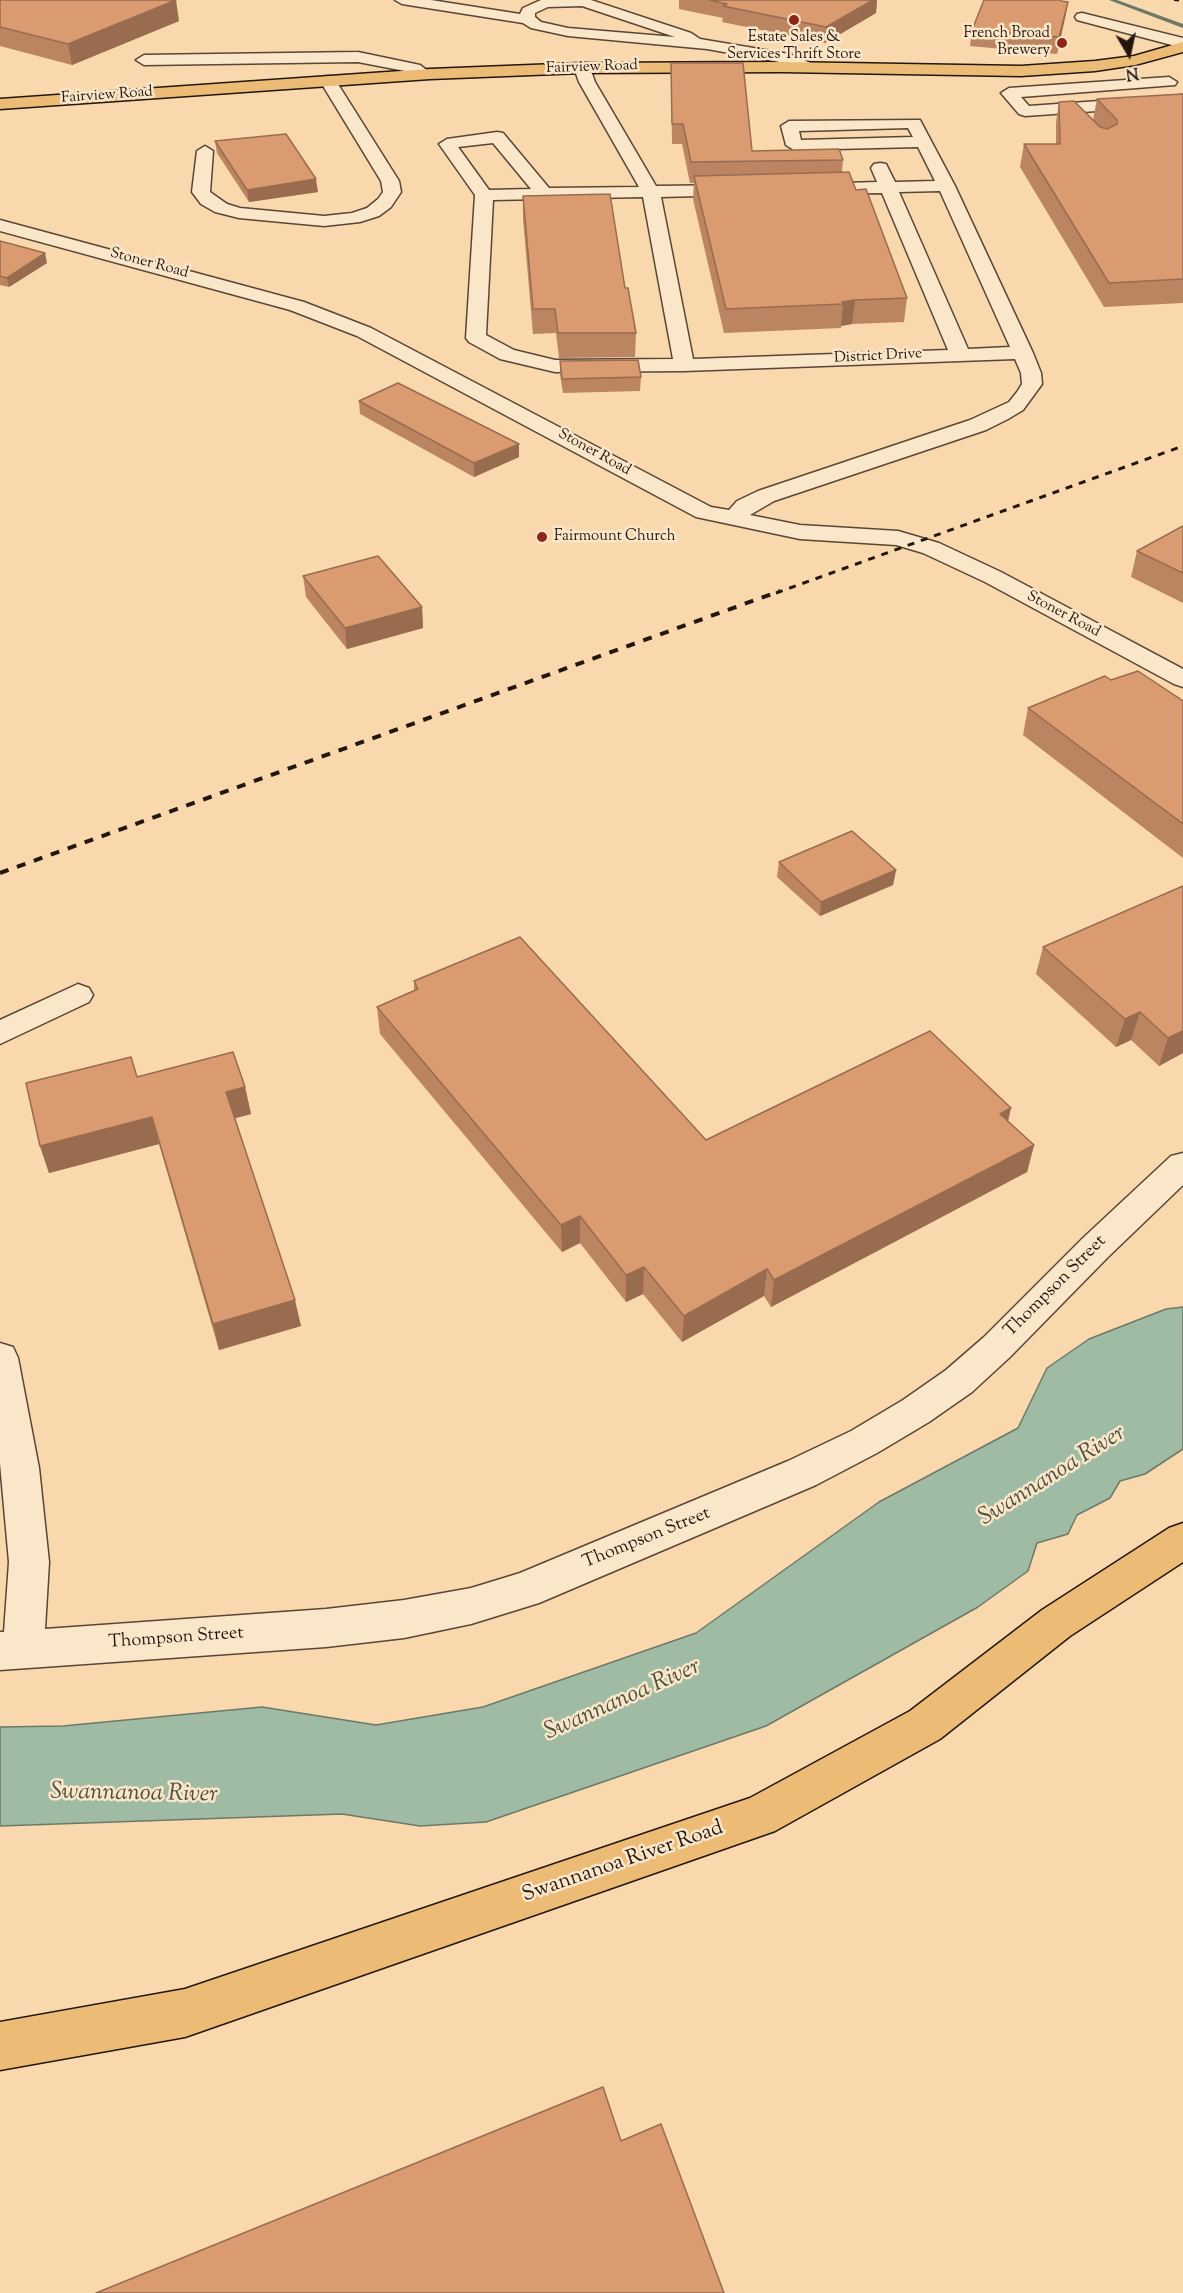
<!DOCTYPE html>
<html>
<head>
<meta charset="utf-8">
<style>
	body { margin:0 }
	#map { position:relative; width:1183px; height:2293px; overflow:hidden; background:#f8d8ac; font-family:"Sorts Mill Goudy",serif }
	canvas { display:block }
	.north { position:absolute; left:1099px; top:24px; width:60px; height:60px; -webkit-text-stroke:4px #fae6c9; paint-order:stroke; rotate:171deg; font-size:16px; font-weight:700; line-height:24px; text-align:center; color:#22160e }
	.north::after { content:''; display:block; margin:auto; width:21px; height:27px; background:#22160e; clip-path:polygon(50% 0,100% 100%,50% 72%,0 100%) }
</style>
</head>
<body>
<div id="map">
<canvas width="1183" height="2293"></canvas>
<div class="north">N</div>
</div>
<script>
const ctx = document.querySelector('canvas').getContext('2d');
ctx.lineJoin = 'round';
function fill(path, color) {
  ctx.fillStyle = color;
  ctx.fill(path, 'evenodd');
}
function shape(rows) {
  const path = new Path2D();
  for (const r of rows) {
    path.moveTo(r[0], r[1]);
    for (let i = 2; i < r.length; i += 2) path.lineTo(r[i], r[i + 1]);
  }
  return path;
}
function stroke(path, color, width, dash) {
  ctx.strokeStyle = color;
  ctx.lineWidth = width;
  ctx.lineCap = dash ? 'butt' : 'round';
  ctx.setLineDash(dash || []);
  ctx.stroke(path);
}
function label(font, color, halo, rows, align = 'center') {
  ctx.font = font + ' "Sorts Mill Goudy",serif';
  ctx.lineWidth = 5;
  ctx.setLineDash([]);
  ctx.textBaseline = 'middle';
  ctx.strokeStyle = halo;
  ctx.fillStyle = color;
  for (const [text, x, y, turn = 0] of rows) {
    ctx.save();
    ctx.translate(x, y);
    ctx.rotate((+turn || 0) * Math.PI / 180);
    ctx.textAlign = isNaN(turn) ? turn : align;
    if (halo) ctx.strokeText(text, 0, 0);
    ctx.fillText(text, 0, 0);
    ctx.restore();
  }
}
const water = shape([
	[1183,1307,1183,1449,1145,1474,1120,1481,1110,1498,1077,1515,1068,1534,1037,1543,1028,1571,978,1607,766,1726,486,1822,420,1826,342,1814,0,1826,0,1727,63,1726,262,1707,376,1725,483,1707,696,1633,879,1502,1018,1428,1047,1368,1089,1339,1166,1309,1183,1307]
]);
fill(water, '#9fbba4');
stroke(water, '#6d7968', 1.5);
fill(shape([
	[1109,0,1117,0,1183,24,1183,28,1109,0]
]), '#6d7968');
const minor = shape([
	[395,0,431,0,520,14,523,8,541,0,591,0,691,33,700,39,789,54,813,64,816,67,808,72,785,63,707,49,568,36,531,28,523,23,402,4,395,0],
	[582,6,675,37,568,28,541,22,535,17,535,13,548,7,582,6],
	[1082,13,1183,38,1183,48,1077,20,1075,17,1077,14,1082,13],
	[358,52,420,65,432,74,424,79,410,72,358,62,144,65,136,60,144,55,358,52],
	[582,63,590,68,595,82,656,186,739,185,745,186,748,190,745,194,739,195,661,197,693,359,948,350,882,193,812,194,806,193,803,189,806,185,812,184,877,182,871,168,874,164,880,163,886,164,895,182,935,181,918,147,794,150,786,145,781,126,789,121,920,120,955,186,1033,353,1041,373,1042,384,1023,410,1008,419,986,430,774,501,750,515,800,525,898,531,939,543,1001,572,1183,669,1183,687,1174,684,985,582,923,553,896,545,800,539,696,517,357,336,290,310,0,231,0,220,304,302,371,328,711,507,729,510,737,501,758,491,970,420,1009,402,1017,392,1022,384,1021,373,1015,359,684,371,555,372,500,359,469,342,466,338,475,195,439,144,447,139,497,132,503,133,549,188,639,187,579,82,574,68,582,63],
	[908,128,913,137,801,140,799,131,908,128],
	[493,143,531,189,489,190,458,147,493,143],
	[940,191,1010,347,968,349,899,192,940,191],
	[643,197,673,359,555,360,514,350,486,335,493,200,643,197],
	[328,76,336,81,399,181,401,192,391,207,379,216,360,222,324,226,239,218,215,212,201,204,192,192,197,151,205,146,213,151,210,192,227,204,240,208,324,216,352,213,367,208,378,199,383,192,381,181,320,81,328,76],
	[1169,77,1177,82,1175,85,1021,97,1029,106,1183,95,1183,105,1025,116,1019,114,1001,93,1009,88,1169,77],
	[78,984,89,988,93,995,89,1002,0,1044,0,1020,78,984],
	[1183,1153,1183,1185,1107,1258,1010,1357,972,1392,929,1422,877,1453,816,1485,539,1603,471,1624,404,1638,326,1647,0,1670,0,1632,4,1632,9,1562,0,1463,0,1343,13,1347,18,1358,39,1468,49,1562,45,1629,326,1609,404,1600,471,1588,520,1573,788,1461,851,1431,903,1400,946,1370,984,1337,1083,1238,1171,1156,1183,1153]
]);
const major = shape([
	[1183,42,1183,52,1135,65,1095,71,1021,76,782,72,582,73,430,79,0,109,0,99,430,69,582,63,782,62,1021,66,1095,61,1134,56,1183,42],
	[1183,1523,1183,1562,1070,1636,940,1739,775,1831,185,2037,0,2070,0,2022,185,1989,750,1798,910,1711,1042,1610,1169,1528,1183,1523]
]);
stroke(minor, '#584636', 3);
stroke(major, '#22160e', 3);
fill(minor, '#fae6c9');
fill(major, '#ecbc76');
stroke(shape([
	[1174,0,1183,1]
]), '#22160e', 2, [5, 5]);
stroke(shape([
	[776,593,1183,446]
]), '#22160e', 3, [7, 7]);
stroke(shape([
	[0,873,780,591]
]), '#22160e', 4, [9, 9]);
fill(shape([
	[0,0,179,21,72,65,0,46],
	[679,0,877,0,876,13,825,43,722,22,723,18,679,9],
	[1061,1,1068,2,1065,18,1057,54,970,46,972,30],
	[671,63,752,151,843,160,842,172,856,190,907,298,904,322,852,324,841,326,841,328,724,333,693,199,694,183,690,183,682,144,672,144],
	[1183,94,1183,303,1104,307,1020,167,1024,144,1056,144,1056,123,1059,102,1093,120,1097,99],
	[215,141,318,192,249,202,217,153],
	[523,196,625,288,636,333,635,357,559,358,556,333,533,334,523,219],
	[0,241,47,263,9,287,0,285],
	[560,361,641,377,640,391,563,393,560,374],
	[359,401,519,457,474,477,360,414],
	[1183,526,1183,603,1131,577,1137,551],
	[303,576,422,607,423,628,347,649,306,597],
	[1111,680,1183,701,1183,858,1023,735,1028,708],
	[779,862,896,870,893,885,820,916,777,877],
	[1183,886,1183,1053,1159,1066,1131,1040,1116,1047,1036,974,1043,947],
	[414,981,706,1140,1008,1121,1034,1145,1027,1172,771,1307,764,1296,682,1342,643,1294,626,1302,580,1243,562,1252,380,1034,377,1007,414,990],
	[245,1087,251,1114,235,1118,301,1326,219,1350,159,1144,49,1173,40,1146]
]), '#bb8561');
fill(shape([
	[176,0,179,21,72,65,68,44],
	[873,0,877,0,876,13,825,43,826,27],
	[1068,2,1065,18,1057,54,1059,37],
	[316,179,318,192,249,202,247,190],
	[45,253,47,263,9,287,7,278],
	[855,300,852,324,841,326,843,304,842,302],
	[519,444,519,457,474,477,474,463],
	[422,607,423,628,347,649,345,628],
	[896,870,893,885,820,916,821,902],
	[1140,1012,1131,1040,1116,1047,1125,1019],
	[1183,1031,1183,1053,1159,1066,1168,1038],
	[245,1087,251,1114,232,1119,226,1092],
	[1011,1108,1005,1135,1000,1114],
	[152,1117,159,1144,49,1173,40,1146],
	[1034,1145,1027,1172,771,1307,774,1280],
	[580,1216,580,1243,562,1252,561,1225],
	[644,1267,643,1294,626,1302,626,1275],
	[767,1269,764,1296,682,1342,684,1316],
	[295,1300,301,1326,219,1350,213,1324]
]), '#996c4f');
const building = shape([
	[0,0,176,0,68,44,0,27,0,0],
	[710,0,873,0,826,27,723,6,727,4,710,0],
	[984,0,1061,0,1061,1,1068,2,1059,37,972,30,984,0],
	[671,63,743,63,752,151,839,149,843,160,691,162,683,124,672,124,671,63],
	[1183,94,1183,279,1109,283,1024,144,1060,144,1059,102,1074,101,1100,127,1107,129,1117,124,1117,120,1097,99,1183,94],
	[286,134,316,179,247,190,215,141,286,134],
	[849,172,856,190,866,189,907,298,855,300,842,302,843,304,726,309,694,176,849,172],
	[610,194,625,288,628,288,636,333,558,333,555,309,533,309,523,196,610,194],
	[0,241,45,253,7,278,0,276,0,241],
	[638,360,641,377,562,379,560,361,638,360],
	[398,383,519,444,474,463,359,401,398,383],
	[1183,526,1183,573,1137,551,1183,526],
	[378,556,422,607,345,628,303,576,378,556],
	[1138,671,1183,701,1183,824,1028,708,1105,676,1111,680,1138,671],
	[852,831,896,870,821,902,779,862,852,831],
	[1183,886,1183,1031,1168,1038,1140,1012,1125,1019,1043,947,1183,886],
	[520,937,706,1140,930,1031,1011,1108,1000,1114,1034,1145,774,1280,767,1269,684,1316,644,1267,626,1275,580,1216,561,1225,377,1007,418,989,414,981,520,937],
	[233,1052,245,1087,226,1092,295,1300,213,1324,152,1117,40,1146,26,1083,131,1057,137,1077,233,1052],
	[603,2087,621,2141,661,2124,724,2293,96,2293,603,2087]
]);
fill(building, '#da9b71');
stroke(building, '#996c4f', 1.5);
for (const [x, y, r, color] of [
	[794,20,6,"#8f2418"],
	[1062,43,6,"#8f2418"],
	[542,537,6,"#8f2418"]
]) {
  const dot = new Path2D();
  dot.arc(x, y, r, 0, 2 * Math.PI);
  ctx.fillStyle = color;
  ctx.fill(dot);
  stroke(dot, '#fae6c9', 2);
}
label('15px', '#22160e', '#fae6c9', [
	["French Broad",1050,34],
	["Brewery",1050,51],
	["Estate Sales &",794,38,"center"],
	["Services Thrift Store",794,55,"center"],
	["Fairmount Church",554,537,"left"]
], 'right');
label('15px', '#22160e', '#fae6c9', [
	["Fairview Road",592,68,-2],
	["Fairview Road",107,96,-4],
	["Stoner Road",149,264,15],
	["District Drive",878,357,-3],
	["Stoner Road",594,453,29],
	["Stoner Road",1063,615,28]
]);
label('18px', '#22160e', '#fae6c9', [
	["Thompson Street",1056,1287,-45],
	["Thompson Street",647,1539,-22],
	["Thompson Street",176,1639,-4]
]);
label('21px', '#22160e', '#fae6c9', [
	["Swannanoa River Road",623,1863,-19]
]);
label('italic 24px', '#4e5042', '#fae6c9', [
	["Swannanoa River",1053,1477,-32],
	["Swannanoa River",623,1701,-24],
	["Swannanoa River",134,1795,1]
]);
</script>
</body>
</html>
